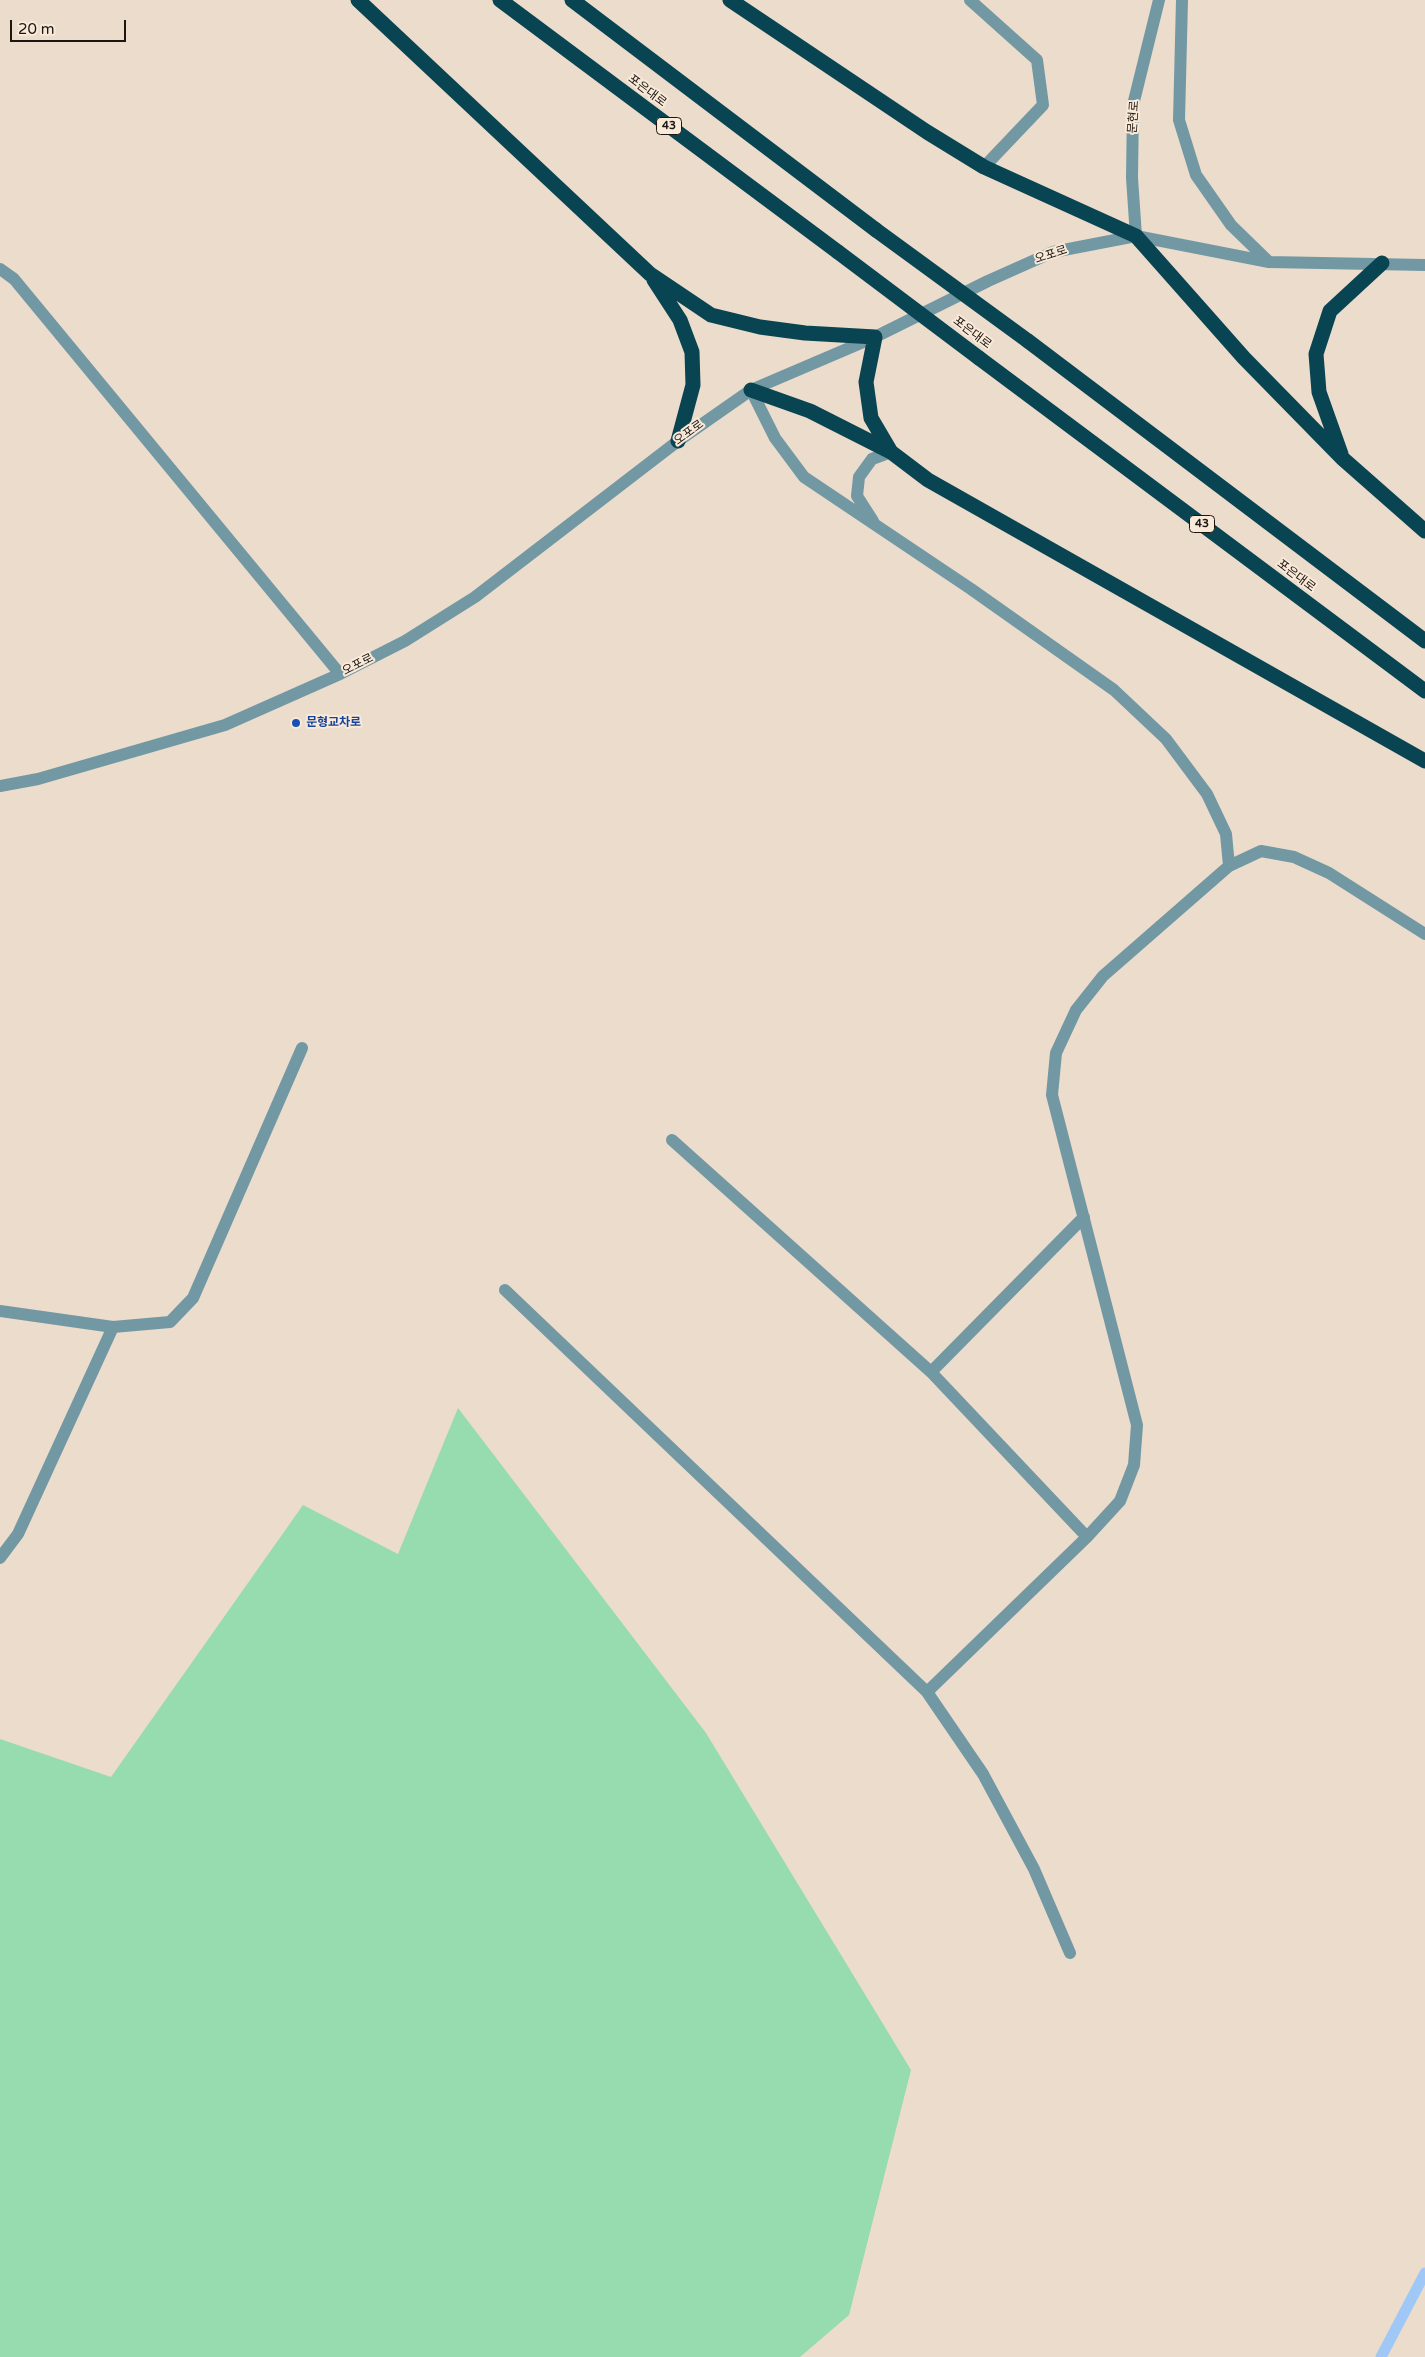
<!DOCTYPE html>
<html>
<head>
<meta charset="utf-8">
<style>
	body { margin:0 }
	#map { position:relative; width:1425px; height:2357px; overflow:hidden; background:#ebdccc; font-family:"Varela Round",sans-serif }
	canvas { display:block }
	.scale { position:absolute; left:10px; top:20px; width:116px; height:22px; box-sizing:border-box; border:2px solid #1b1611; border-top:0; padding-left:6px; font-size:15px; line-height:18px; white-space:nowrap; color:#1b1611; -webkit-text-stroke:4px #f8e9d9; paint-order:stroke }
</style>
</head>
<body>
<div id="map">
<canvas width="1425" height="2357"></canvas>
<div class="scale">20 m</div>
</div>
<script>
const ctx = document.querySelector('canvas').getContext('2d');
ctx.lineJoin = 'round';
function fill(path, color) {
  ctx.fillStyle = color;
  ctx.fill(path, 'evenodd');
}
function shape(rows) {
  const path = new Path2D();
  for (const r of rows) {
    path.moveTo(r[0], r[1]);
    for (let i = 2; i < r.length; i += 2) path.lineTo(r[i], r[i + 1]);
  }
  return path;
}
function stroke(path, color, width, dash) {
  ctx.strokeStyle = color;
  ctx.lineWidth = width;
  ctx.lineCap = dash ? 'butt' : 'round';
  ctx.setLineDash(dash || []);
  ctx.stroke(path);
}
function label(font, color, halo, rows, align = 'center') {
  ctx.font = font + ' "Varela Round","Noto Sans KR",sans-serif';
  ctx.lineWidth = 4;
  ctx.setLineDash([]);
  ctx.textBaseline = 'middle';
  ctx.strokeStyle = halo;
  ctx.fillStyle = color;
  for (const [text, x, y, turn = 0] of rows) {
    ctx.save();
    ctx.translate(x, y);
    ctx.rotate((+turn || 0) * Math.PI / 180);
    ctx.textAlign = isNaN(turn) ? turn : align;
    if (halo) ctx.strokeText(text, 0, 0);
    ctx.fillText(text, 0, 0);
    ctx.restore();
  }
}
fill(shape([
	[458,1408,706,1733,911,2070,849,2315,800,2357,0,2357,0,1739,111,1777,303,1505,398,1554]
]), '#96dcaf');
stroke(shape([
	[1381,2357,1425,2273]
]), '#9fc8f7', 11);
stroke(shape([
	[970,0,1037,60,1043,105,984,167],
	[1182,0,1179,120,1196,175,1231,225,1269,262],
	[1136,236,1132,178,1133,105,1159,0],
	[0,269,14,279,340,674],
	[751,390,775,438,804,477,971,589,1114,690,1166,739,1207,794,1226,834,1229,866,1261,851,1294,857,1329,873,1425,934],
	[873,521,857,496,859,477,872,459,891,452],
	[0,786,38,779,225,725,340,674,405,641,475,597,678,441,751,390,875,337,988,281,1053,252,1136,236,1269,262,1425,265],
	[672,1140,931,1372,1087,1537],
	[505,1290,927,1692,983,1774,1034,1869,1070,1953],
	[0,1311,113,1327,170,1322,193,1298,302,1048],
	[931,1372,1084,1217],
	[0,1558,18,1534,113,1327],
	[927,1692,1087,1537,1120,1501,1134,1465,1137,1425,1052,1095,1056,1053,1076,1010,1103,976,1229,866]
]), '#7298a4', 12);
stroke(shape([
	[358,0,650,274,711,315,760,327,805,333,875,337,866,382,871,418,891,452,928,480,1425,761],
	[500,0,838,252],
	[572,0,876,230],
	[730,0,927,132,984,167,1136,236,1244,358,1342,458,1425,531],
	[654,280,680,320,692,352,693,385,678,441],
	[1028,341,1425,641],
	[979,358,1425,691],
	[751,390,810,411,891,452],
	[1341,454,1319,392,1316,354,1330,311,1382,263]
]), '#084451', 15);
stroke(shape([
	[876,230,1028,341],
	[838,252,979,358]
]), '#084451', 15);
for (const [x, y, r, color] of [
	[296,723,5,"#1a4fb4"]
]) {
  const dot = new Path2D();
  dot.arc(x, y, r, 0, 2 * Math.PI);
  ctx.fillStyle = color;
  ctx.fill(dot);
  stroke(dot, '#f8e9d9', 2);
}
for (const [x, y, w] of [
	[669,126,25],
	[1202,524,25]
]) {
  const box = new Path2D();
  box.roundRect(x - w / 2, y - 8.5, w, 17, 4);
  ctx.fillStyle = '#f8e9d9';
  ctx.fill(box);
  stroke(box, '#1b1611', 1);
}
label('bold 11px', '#1b1611', null, [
	["43",669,126],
	["43",1202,524]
]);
label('12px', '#1b1611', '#f8e9d9', [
	["포은대로",647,91,37],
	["문현로",1134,117,-86],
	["오포로",1051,255,-18],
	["포은대로",972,333,37],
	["오포로",689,433,-36],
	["포은대로",1296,576,37],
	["오포로",358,665,-27]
]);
label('bold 12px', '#164399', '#f8e9d9', [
	["문형교차로",306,723]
], 'left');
</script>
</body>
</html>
